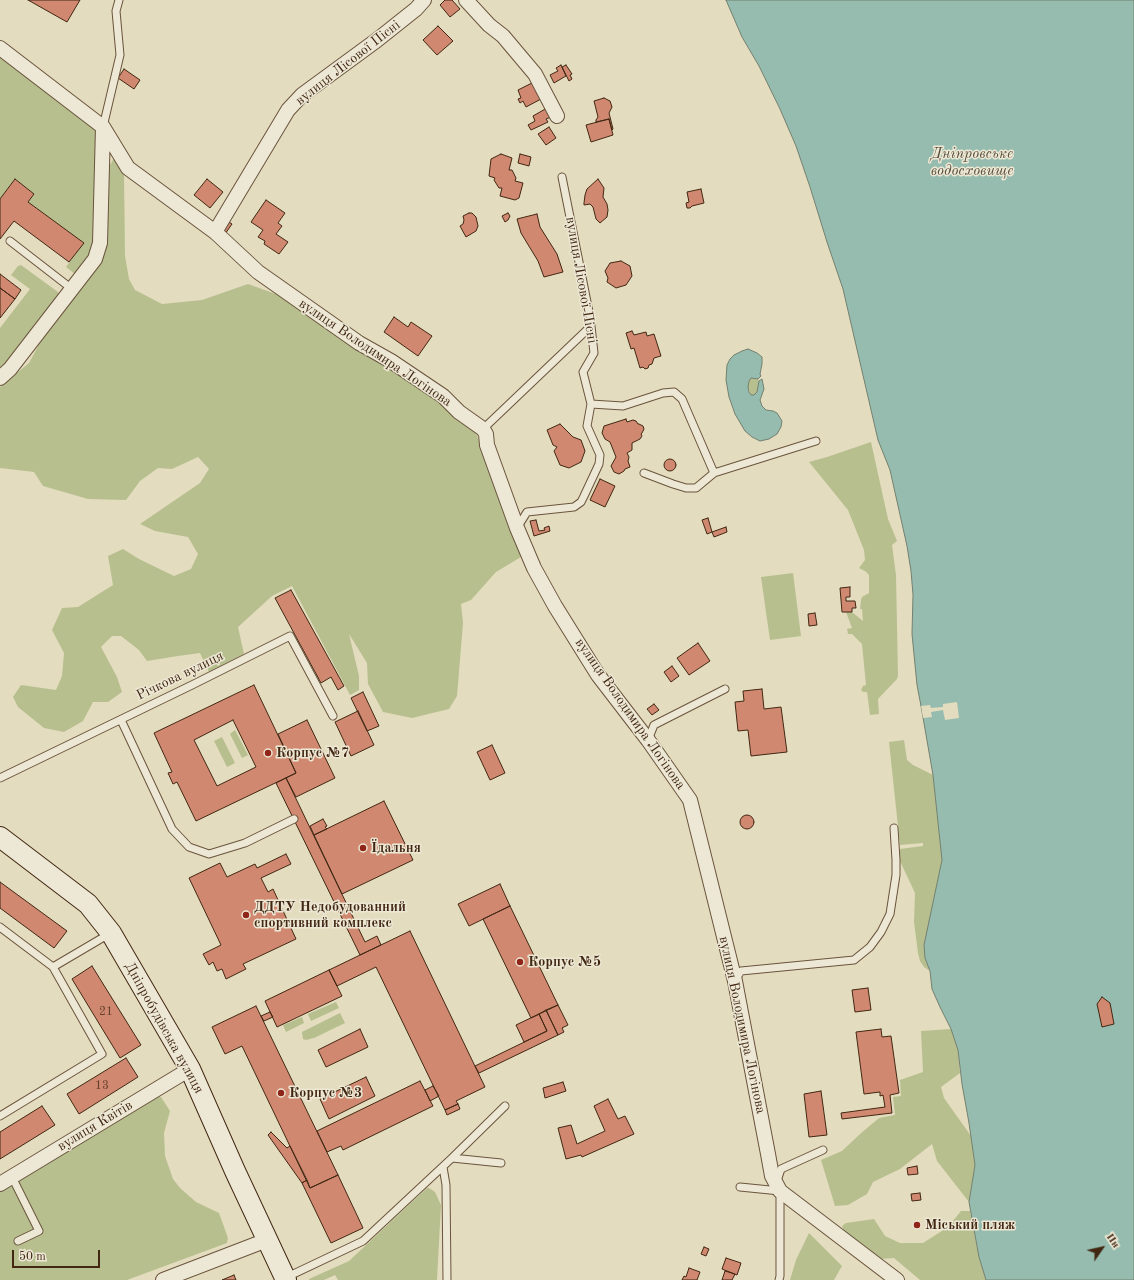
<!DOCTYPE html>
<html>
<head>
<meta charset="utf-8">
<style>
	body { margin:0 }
	#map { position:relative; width:1134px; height:1280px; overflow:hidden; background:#e4dcbe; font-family:"Old Standard TT",serif }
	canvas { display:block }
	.north { position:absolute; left:1082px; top:1228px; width:40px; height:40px; -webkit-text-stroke:3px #ede8d5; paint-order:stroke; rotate:56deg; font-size:11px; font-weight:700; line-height:16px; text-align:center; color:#412712 }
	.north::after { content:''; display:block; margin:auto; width:14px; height:18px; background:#412712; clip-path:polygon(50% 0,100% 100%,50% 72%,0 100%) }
	.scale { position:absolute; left:12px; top:1250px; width:88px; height:18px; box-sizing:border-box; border:2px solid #412712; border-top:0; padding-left:5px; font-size:12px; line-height:14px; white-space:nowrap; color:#412712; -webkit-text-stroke:3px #ede8d5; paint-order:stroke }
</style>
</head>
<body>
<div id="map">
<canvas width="1134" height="1280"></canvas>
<div class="north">Пн</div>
<div class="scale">50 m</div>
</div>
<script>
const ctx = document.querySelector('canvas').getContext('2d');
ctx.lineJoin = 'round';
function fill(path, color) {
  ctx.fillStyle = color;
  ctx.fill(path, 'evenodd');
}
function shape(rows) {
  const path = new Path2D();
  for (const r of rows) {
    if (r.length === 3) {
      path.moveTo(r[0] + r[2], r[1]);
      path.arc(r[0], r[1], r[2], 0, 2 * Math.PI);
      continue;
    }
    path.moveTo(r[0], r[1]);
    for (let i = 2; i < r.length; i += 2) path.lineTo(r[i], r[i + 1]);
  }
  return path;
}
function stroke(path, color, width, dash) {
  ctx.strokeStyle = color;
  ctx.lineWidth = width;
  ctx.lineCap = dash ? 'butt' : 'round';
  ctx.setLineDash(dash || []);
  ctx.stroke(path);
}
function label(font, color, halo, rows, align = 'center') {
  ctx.font = font + ' "Old Standard TT",serif';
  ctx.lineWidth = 3;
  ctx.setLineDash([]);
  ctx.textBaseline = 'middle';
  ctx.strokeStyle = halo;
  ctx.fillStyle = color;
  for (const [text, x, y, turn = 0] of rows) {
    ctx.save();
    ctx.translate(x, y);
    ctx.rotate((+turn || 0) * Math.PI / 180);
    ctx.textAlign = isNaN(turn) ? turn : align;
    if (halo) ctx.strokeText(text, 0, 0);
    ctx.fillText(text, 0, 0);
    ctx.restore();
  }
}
fill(shape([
	[0,52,99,133,95,249,75,274,66,267,83,243,28,202,34,194,15,179,0,199],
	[114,158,124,172,125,256,129,279,135,290,162,304,202,300,248,284,284,297,354,347,438,399,476,433,521,557,496,572,471,600,461,604,463,623,457,696,449,709,412,718,383,712,368,684,367,663,349,634,359,676,359,690,350,695,292,586,272,596,238,627,244,654,209,672,200,653,178,656,147,661,139,650,121,636,112,636,101,647,117,677,122,692,108,702,93,702,83,721,64,732,44,728,18,707,13,697,21,685,56,690,62,676,64,653,52,630,62,608,78,607,113,585,108,556,123,549,139,559,174,576,191,569,198,554,188,537,155,531,140,524,200,483,209,469,198,457,172,469,158,468,140,481,126,500,88,499,43,486,34,472,0,468,0,387,29,363,50,324,99,260,106,172],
	[21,265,58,292,60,296,60,299,0,370,0,328,30,289,11,275,18,266],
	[751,378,758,379,759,381,757,392,754,395,751,395,748,387,749,381],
	[871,442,888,519,897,541,892,545,896,575,898,676,897,679,878,699,879,714,870,715,867,692,863,692,861,690,863,686,866,685,862,644,852,634,848,634,847,629,852,628,846,612,852,612,863,621,862,609,860,609,861,600,862,597,869,593,869,575,865,571,859,568,865,560,864,550,848,510,809,462,827,457],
	[793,573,801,636,770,640,761,577],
	[235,730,248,755,242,758,230,734],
	[222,737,235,763,227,767,214,741],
	[904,740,907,760,913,765,933,775,942,860,933,905,925,958,930,971,924,967,920,961,918,953,914,922,915,893,900,861,900,849,923,846,923,843,900,845,889,742],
	[336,1002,339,1008,311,1021,308,1014],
	[340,1013,345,1023,314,1038,306,1040,303,1039,302,1032],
	[302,1017,304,1023,286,1032,283,1025],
	[951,1029,958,1050,960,1073,941,1087,944,1098,971,1136,975,1165,969,1202,937,1161,932,1144,900,1169,873,1182,867,1194,848,1205,835,1206,821,1160,842,1151,860,1134,879,1118,895,1115,893,1097,901,1096,900,1080,923,1072,921,1031],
	[156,1097,161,1097,170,1111,164,1133,165,1156,173,1179,180,1188,196,1202,219,1213,228,1238,227,1243,127,1280,0,1280,0,1190],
	[427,1188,429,1188,435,1192,441,1205,437,1280,338,1280,335,1275,324,1280,309,1280,309,1279,349,1261],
	[961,1211,970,1211,979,1257,986,1280,920,1280,894,1258,879,1259,845,1233,842,1226,846,1223,874,1219,885,1236,900,1243,923,1243,948,1227],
	[809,1233,842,1266,834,1280,790,1280,796,1260]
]), '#b7bf8f');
const water = shape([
	[726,0,1134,0,1134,1280,986,1280,979,1257,969,1202,975,1165,969,1123,962,1084,958,1050,951,1029,940,1007,932,989,930,971,925,958,924,945,942,860,933,775,921,706,917,685,912,634,913,595,911,571,907,546,890,470,878,440,843,289,827,242,810,187,796,146,780,109,759,66,742,37,726,0],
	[748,349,757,353,762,357,762,364,760,374,761,376,758,379,751,378,749,381,748,387,749,392,751,395,754,395,757,392,759,381,762,379,764,389,760,400,762,406,766,410,773,411,777,413,782,421,781,427,777,434,769,439,760,441,752,437,745,431,735,414,729,397,726,380,727,365,730,359,734,355,742,351,748,349]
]);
fill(water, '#95bcae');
stroke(water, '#738070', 1);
fill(shape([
	[957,702,959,718,945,720,943,710,931,712,932,717,923,718,921,706,930,705,931,708,943,707,943,704]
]), '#e4dcbe');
const building = shape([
	[28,0,80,0,67,22,28,0],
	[445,0,452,0,460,9,450,17,440,5,445,0],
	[438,26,453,41,437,55,423,40,438,26],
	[561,65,566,76,554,83,550,75,558,71,556,68,561,65],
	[566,65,572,74,570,75,572,79,569,81,562,67,566,65],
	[124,69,140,80,134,89,118,78,124,69],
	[532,83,541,99,526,107,523,101,520,103,518,99,521,98,518,90,532,83],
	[604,98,610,101,612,107,609,113,613,129,612,130,609,119,596,122,596,120,598,117,594,101,604,98],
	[547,108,551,117,546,119,548,122,531,130,528,125,535,121,533,116,547,108],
	[609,119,613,135,591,142,586,125,609,119],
	[549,127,556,138,546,145,538,134,549,127],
	[501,154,512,158,509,170,512,170,516,178,515,181,523,183,519,198,515,200,500,196,502,188,499,188,494,180,495,178,489,176,491,159,501,154],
	[520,154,531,157,529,166,518,163,520,154],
	[15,179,34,194,28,202,84,243,69,262,14,221,0,239,0,199,15,179],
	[207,179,223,192,210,208,194,195,207,179],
	[598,179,604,188,603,197,607,204,608,210,607,217,600,223,596,219,593,207,590,204,584,205,584,203,585,195,587,189,598,179],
	[701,189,704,203,692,206,690,208,687,208,686,203,689,202,687,192,701,189],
	[266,200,285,213,278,223,282,226,276,234,288,242,279,254,264,244,265,241,258,237,263,230,251,222,266,200],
	[469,213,472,213,476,217,478,226,476,231,466,237,460,226,463,224,464,220,463,216,469,213],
	[508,213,510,216,508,220,505,222,502,216,508,213],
	[537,214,540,227,557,254,563,272,544,277,538,261,521,233,517,219,537,214],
	[226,220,232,224,225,234,220,228,226,220],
	[621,261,630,266,632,276,626,285,616,288,607,282,608,278,605,271,610,263,621,261],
	[0,274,21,290,15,299,0,288,0,274],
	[0,288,15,299,0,318,0,288],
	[394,317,408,327,411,322,432,336,418,356,384,332,394,317],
	[632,331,634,335,646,332,647,336,654,334,661,356,654,358,652,364,649,365,648,368,645,369,643,367,640,368,634,348,631,349,626,333,632,331],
	[626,419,627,422,633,420,636,421,638,424,639,424,643,426,644,429,642,433,641,434,642,436,640,439,632,443,632,450,627,453,629,457,628,461,630,467,625,469,624,471,619,474,614,472,611,466,616,457,610,442,605,439,602,433,604,426,626,419],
	[560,424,573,437,581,440,585,451,581,462,569,468,560,465,554,451,557,447,553,445,547,430,560,424],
	[670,465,6],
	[600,479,615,486,605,507,590,500,600,479],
	[708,518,712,532,707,534,702,520,708,518],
	[536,520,539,531,545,530,544,528,549,526,550,531,534,536,530,521,536,520],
	[726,527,727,532,714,537,712,532,726,527],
	[850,587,850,597,846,597,846,601,855,601,856,608,852,608,852,612,842,612,840,588,850,587],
	[291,590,344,686,338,690,331,677,321,683,275,598,291,590],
	[815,613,817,625,809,626,808,614,815,613],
	[698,643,710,661,689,675,677,658,698,643],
	[672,666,679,676,671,682,664,672,672,666],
	[254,685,296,773,196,821,177,782,173,784,168,773,172,772,154,733,254,685],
	[233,720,256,767,217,786,194,740,233,720],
	[762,689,764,709,781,707,787,752,751,756,748,730,738,731,735,702,744,701,743,691,762,689],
	[363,692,379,726,367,731,351,698,363,692],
	[654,704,659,710,652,715,647,709,654,704],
	[358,711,374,745,351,756,335,722,358,711],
	[307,720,335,778,296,797,286,778,296,773,278,734,307,720],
	[492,745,505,773,490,780,477,752,492,745],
	[286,778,365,942,377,936,381,945,360,955,276,783,286,778],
	[384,801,413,860,342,894,314,835,384,801],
	[747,822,7],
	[323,819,327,826,325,827,327,829,314,835,310,826,323,819],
	[286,854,291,864,261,878,268,892,273,889,296,939,243,964,246,969,226,979,222,969,217,971,213,962,209,965,203,954,221,945,189,878,220,863,227,877,255,864,257,868,286,854],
	[0,882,67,931,54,948,0,908,0,882],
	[500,884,510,906,469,926,458,904,500,884],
	[510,906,558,1005,531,1018,483,919,510,906],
	[410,931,485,1087,456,1101,458,1104,445,1110,376,967,337,986,329,970,410,931],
	[92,966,141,1045,120,1058,72,979,92,966],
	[329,970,342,996,277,1027,265,1001,329,970],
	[868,988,871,1010,855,1012,852,990,868,988],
	[1102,997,1110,1003,1114,1024,1102,1027,1097,1004,1102,997],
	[558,1005,568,1025,562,1028,564,1032,558,1035,546,1010,558,1005],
	[256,1006,338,1175,310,1188,242,1046,225,1054,212,1027,256,1006],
	[546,1010,558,1035,479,1073,475,1066,547,1031,539,1014,546,1010],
	[270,1012,273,1017,264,1021,261,1016,270,1012],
	[539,1014,547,1031,524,1042,516,1025,539,1014],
	[360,1029,368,1047,326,1067,318,1050,360,1029],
	[881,1029,882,1037,891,1036,899,1093,890,1095,892,1113,842,1119,841,1113,885,1107,883,1095,880,1096,880,1092,864,1094,856,1032,881,1029],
	[126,1058,138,1077,79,1114,67,1094,126,1058],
	[366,1077,375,1096,329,1119,320,1099,366,1077],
	[420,1081,433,1106,343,1150,341,1146,327,1152,317,1131,420,1081],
	[563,1082,566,1091,545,1098,543,1088,563,1082],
	[433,1086,439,1096,430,1101,425,1090,433,1086],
	[821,1091,827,1135,809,1137,804,1094,821,1091],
	[608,1099,618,1119,625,1116,634,1134,582,1157,581,1155,566,1159,558,1128,571,1125,577,1144,605,1131,594,1106,608,1099],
	[458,1104,460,1109,447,1115,445,1110,458,1104],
	[42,1106,55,1125,0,1159,0,1132,42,1106],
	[271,1132,287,1148,290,1146,307,1180,302,1183,268,1135,271,1132],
	[917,1166,918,1174,908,1175,907,1168,917,1166],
	[338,1175,363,1228,331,1243,302,1183,307,1180,310,1188,338,1175],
	[920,1193,921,1200,912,1201,911,1194,920,1193],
	[704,1247,709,1249,706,1256,701,1254,704,1247],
	[726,1258,741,1263,737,1275,722,1269,726,1258],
	[689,1268,700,1272,697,1280,682,1280,684,1276,686,1277,689,1268],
	[725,1271,735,1274,732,1280,722,1280,725,1271],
	[234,1275,236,1280,222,1280,234,1275]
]);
fill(building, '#d08870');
stroke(building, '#412712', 1);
const lane = shape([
	[103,127,120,55,116,11,119,0],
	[10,241,72,289],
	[591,404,623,406,663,393,674,392,682,399,714,473,816,441],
	[483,429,591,326],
	[644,473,673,484,686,488,696,488,714,473],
	[517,528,527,512,574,507,581,502,584,496,599,464,600,455,587,426,591,404,583,372,594,353,590,317,562,177],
	[121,720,172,829,189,847,209,854,245,843,294,819],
	[648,740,654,725,725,689],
	[0,778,192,685,290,636,333,716],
	[0,927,53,967,109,934],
	[735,980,741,971,854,960,870,947,881,932,890,914,896,875,896,860,894,828],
	[0,1116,102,1054,53,967],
	[452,1158,505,1106],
	[443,1167,446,1185,447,1280],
	[12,1177,39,1231,18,1241],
	[776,1184,781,1169,823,1150],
	[740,1187,780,1191,780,1276,779,1280],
	[285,1278,363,1241,452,1158,501,1163]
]);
const street = shape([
	[466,0,489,25,503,36,535,74,557,116],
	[0,48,103,127,128,168,215,232,258,272,359,343,391,361,443,396,459,412,483,429,486,434,487,445,517,528,534,568,555,606,598,675,648,740,690,800,735,981,768,1154,772,1176,780,1191,897,1280],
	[215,232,288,110,302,95,377,40,416,9,424,0],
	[0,378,10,369,95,259,100,243,103,127],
	[0,1184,190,1069],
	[163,1280,267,1240]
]);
const secondary = shape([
	[0,837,88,904,111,933,190,1069,235,1171,286,1280]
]);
stroke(lane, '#6a543d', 9);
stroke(street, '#6a543d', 16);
stroke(secondary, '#412712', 22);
stroke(lane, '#ede8d5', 7);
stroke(street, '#ede8d5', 14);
stroke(secondary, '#ede8d5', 20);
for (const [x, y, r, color] of [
	[268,753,4,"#8f2418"],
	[363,848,4,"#8f2418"],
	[246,915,4,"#8f2418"],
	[520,962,4,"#8f2418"],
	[281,1093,4,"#8f2418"],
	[917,1225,4,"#8f2418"]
]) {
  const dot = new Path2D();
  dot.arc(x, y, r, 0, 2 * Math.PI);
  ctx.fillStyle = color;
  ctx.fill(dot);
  stroke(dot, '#ede8d5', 1.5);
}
label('12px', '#653f2a', null, [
	["21",106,1012],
	["13",102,1086]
]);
label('14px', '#412712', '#ede8d5', [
	["вулиця Лісової Пісні",348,63,-38],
	["вулиця Лісової Пісні",581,280,80],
	["вулиця Володимира Логінова",375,353,34],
	["Річкова вулиця",180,676,-26],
	["вулиця Володимира Логінова",630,714,55],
	["вулиця Володимира Логінова",742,1025,78],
	["Дніпробудівська вулиця",164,1028,61],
	["вулиця Квітів",95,1126,-31]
]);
label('bold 14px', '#412712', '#ede8d5', [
	["Корпус №7",276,753],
	["Їдальня",371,848],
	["ДДТУ Недобудованний",254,907],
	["спортивний комплекс",254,923],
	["Корпус №5",528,962],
	["Корпус №3",289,1093],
	["Міський пляж",925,1225]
], 'left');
label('italic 15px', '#564c39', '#ede8d5', [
	["Дніпровське",972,154],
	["водосховище",972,171]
]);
</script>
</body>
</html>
